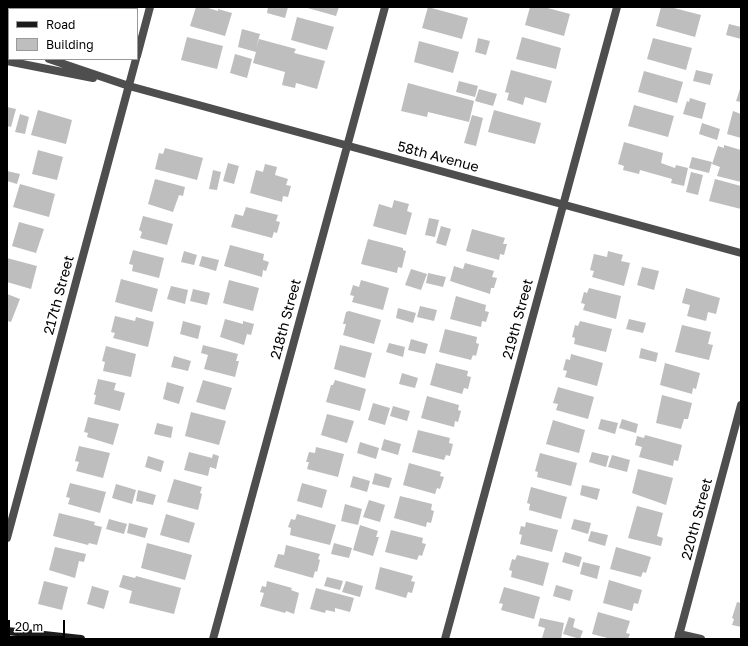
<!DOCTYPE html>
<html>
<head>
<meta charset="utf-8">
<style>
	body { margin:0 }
	#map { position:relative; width:748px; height:646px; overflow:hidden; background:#fff; font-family:"Golos Text",sans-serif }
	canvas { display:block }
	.frame { position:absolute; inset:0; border:8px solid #000; pointer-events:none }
	.legend { position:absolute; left:8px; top:8px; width:130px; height:52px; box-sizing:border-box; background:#fff; border:1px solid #999; margin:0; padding:5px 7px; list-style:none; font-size:12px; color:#000 }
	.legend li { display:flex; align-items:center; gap:8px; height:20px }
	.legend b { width:20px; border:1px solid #999 }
	.scale { position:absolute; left:8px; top:620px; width:57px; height:18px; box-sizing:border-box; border:2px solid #000; border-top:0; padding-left:5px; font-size:12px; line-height:14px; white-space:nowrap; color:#000; -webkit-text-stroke:3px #fff; paint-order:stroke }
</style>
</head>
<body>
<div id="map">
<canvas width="748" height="646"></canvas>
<div class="frame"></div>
<ul class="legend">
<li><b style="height:5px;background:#1b1b1b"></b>Road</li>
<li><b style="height:11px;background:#bebebe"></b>Building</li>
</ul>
<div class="scale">20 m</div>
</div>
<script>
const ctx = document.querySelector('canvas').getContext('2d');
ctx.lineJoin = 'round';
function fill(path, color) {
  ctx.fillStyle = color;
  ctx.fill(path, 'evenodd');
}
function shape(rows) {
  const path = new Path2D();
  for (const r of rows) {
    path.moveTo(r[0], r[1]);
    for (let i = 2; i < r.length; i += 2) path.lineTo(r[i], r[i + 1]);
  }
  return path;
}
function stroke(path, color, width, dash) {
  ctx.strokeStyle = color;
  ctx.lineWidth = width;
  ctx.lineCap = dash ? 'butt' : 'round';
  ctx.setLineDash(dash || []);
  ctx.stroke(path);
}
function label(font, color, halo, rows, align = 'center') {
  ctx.font = font + ' "Golos Text",sans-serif';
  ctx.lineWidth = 3;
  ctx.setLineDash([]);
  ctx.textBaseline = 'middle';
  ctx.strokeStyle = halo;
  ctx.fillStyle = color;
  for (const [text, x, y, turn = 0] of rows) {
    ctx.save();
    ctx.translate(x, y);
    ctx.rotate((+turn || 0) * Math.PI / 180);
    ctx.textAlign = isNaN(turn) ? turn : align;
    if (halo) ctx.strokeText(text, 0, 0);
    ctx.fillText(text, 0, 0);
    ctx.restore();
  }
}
fill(shape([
	[196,7,205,7,218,11,218,9,232,13,225,36,190,26],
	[268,7,288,7,285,18,267,13],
	[304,7,339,7,336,16],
	[428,7,468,18,462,39,422,28],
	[530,7,544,7,570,14,564,36,525,25],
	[661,7,670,7,701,15,695,37,656,26],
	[297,17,334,27,327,50,291,40],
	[729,24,741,27,741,39,726,35],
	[242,29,260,34,256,48,259,39,296,49,294,53,325,61,317,89,296,83,295,88,282,85,285,72,253,63,256,52,238,47],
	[187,37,223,46,217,69,181,60],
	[522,37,561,48,556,69,516,59],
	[478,38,490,41,486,55,475,52],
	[653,38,692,48,686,70,647,59],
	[419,41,459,52,453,73,414,62],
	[235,54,252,59,247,78,230,73],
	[511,70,552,81,546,103,525,97,523,105,507,100,509,93,505,92],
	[696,70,713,74,710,85,693,81],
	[644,71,683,82,677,103,638,92],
	[459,81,478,86,475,97,456,92],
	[408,83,474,101,469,122,428,112,427,117,401,111],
	[741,86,741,102,736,101],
	[479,89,497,94,493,106,475,101],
	[690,98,706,103,702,119,683,114,687,101,689,102],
	[634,105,674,116,668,137,628,126],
	[7,107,16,109,11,127,7,126],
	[38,110,72,120,66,144,31,135],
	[494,110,541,123,535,144,488,132],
	[733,111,741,114,741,138,727,134],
	[20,114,29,117,25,134,15,132],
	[472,115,483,118,476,146,464,143],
	[702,123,720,129,717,140,699,134],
	[624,142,663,153,661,163,675,168,676,165,688,168,684,186,671,183,672,179,640,170,639,174,623,170,624,166,618,164],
	[724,145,741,150,741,182,717,176,720,167,712,164,718,146,724,148],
	[165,148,203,158,197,180,155,169,159,153,163,154],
	[38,150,63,157,57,180,32,174],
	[692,157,712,162,709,173,689,168],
	[228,163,239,166,234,184,223,181],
	[265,164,277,167,275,175,288,179,286,185,291,186,288,197,283,196,282,202,250,193,256,170,263,172],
	[213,170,221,172,217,190,209,189],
	[7,171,20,174,17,184,7,181],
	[691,172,703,175,698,195,686,192],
	[155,179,185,187,183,196,179,195,173,212,148,204],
	[715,179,741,186,741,209,709,201],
	[20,184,55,194,49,217,13,207],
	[394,200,409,204,407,211,412,213,406,235,373,226,379,204,392,208],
	[246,207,278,215,276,221,280,222,277,233,274,232,272,238,231,227,235,214,243,216],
	[143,216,173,224,167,245,140,238,142,232,139,230],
	[429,218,439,220,435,237,425,235],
	[19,222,44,229,36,253,12,246],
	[441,226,451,229,446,246,436,243],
	[472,229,505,238,503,244,507,244,504,255,500,254,499,260,466,251],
	[368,239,403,248,403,250,406,251,402,268,398,267,397,273,361,264],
	[230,245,264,254,263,260,269,262,266,271,263,270,262,277,224,266],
	[133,250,164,258,159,278,132,271,133,265,129,264],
	[184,251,197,255,194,265,181,262],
	[608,251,623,255,621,261,630,263,624,286,592,277,594,271,590,270,594,254,607,257],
	[202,256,219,260,216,271,199,266],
	[7,258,37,266,31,289,7,282],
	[465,263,494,271,492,277,497,278,494,288,491,288,490,294,450,281,454,266,463,269],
	[642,267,659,271,654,290,637,285],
	[411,269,427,274,421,290,405,285],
	[428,273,446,277,443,287,426,283],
	[121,279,158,289,152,312,115,302],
	[229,280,259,288,253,311,223,303],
	[361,280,389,288,383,310,352,302,354,296,350,295,353,285,359,287],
	[171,286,188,290,185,304,167,299],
	[589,288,621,296,616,319,583,310,585,304,581,303,584,292,587,293],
	[686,288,720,298,716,314,708,312,706,321,687,316,690,305,682,303],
	[193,289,210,293,207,305,190,301],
	[7,294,20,299,11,322,7,321],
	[456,296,486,305,485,311,489,312,486,322,482,321,481,327,450,319],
	[420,306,437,310,434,321,417,317],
	[398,308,416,313,413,323,396,318],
	[349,311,381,320,374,344,343,335,346,324,343,324,346,312],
	[115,316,135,321,136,317,154,322,148,347,113,338,115,333,111,332],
	[225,319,243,324,243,321,254,324,251,335,247,334,244,345,220,337],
	[629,319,646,323,643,333,626,329],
	[183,321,201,326,198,339,180,334],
	[580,321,612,329,606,352,574,344,575,338,572,337,575,325,578,326],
	[682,325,711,332,708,344,713,345,709,360,675,352],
	[445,329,477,337,476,343,479,344,476,356,473,355,471,360,439,352],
	[411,339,428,344,425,354,408,350],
	[389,343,405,347,403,357,386,352],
	[203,345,238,354,236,361,239,361,235,377,204,369,208,355,201,353],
	[340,345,372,353,365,378,334,369],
	[106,346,136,354,131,377,103,371,105,362,102,361],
	[641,348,658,353,656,362,639,358],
	[571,354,603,363,597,386,565,377,567,371,563,370,566,359,570,360],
	[174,356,191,361,188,371,171,367],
	[436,363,468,371,467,376,471,377,468,389,464,388,462,394,430,385],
	[665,363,700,373,696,389,693,388,692,394,660,385],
	[402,373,418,378,415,388,399,384],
	[98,379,116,383,114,390,125,393,120,411,94,404,96,395,94,395],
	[203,380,232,388,225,410,196,402],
	[335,380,366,389,360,411,326,402,331,385,333,385],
	[167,382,184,387,179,404,163,399],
	[558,387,594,397,588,419,556,410,558,404,553,403],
	[662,395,692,403,688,419,684,419,681,429,656,423],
	[427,396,459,405,458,410,461,411,458,422,455,421,454,427,421,418],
	[373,403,390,408,385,425,368,420],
	[393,406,410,411,407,421,390,416],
	[191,412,226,421,219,445,185,436],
	[327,414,354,421,347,443,321,435],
	[88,417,119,424,113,445,87,437,88,433,84,432],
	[601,419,618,423,615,434,598,429],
	[622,419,638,424,636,433,619,428],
	[553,420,585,430,579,453,546,444],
	[157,423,173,427,171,438,154,434],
	[418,430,450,438,449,443,453,444,450,456,446,455,444,460,412,452],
	[645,435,682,445,678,461,674,460,673,466,639,457,642,447,635,445,637,436,644,438],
	[384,439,401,444,398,455,381,450],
	[360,442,379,448,376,459,357,453],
	[79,446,110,453,103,478,76,471,79,462,75,461],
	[316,447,344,454,338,477,307,469,309,462,306,462,309,452,315,453],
	[189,452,212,458,213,454,219,456,216,469,210,467,208,476,184,470],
	[592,452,609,456,606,467,589,462],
	[540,453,577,463,571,486,537,477,538,472,535,471],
	[612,455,630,460,627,472,608,467],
	[148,456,164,461,161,472,145,467],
	[409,463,441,472,440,476,444,477,440,489,437,488,435,494,403,485],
	[638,469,673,478,666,505,632,493],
	[375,473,392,478,389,488,372,484],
	[353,476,370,481,367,492,350,487],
	[174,479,202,487,200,493,202,494,198,510,167,502],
	[70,483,106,492,100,513,68,504,70,498,66,497],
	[302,483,327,490,322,508,297,501],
	[116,484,136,490,132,504,112,498],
	[582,485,600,489,597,500,580,495],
	[531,487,567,497,561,519,529,510,530,504,527,503],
	[138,490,156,495,153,505,136,501],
	[400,496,432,504,431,510,434,511,431,523,427,522,426,527,394,518],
	[369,500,385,505,380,522,363,517],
	[345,504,362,509,358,525,341,521],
	[637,506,663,513,657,536,663,538,661,546,628,538],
	[59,513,95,522,94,525,102,527,97,545,89,543,88,545,53,536],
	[166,514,195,523,189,543,160,535],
	[297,514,336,525,330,545,290,535,291,528,288,527,291,519,295,520],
	[109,519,127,524,124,534,106,529],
	[574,519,591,523,588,534,571,529],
	[526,522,558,530,552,552,520,544,522,535,519,534,521,526,525,527],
	[129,523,148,528,145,538,127,533],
	[360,525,378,531,376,537,379,537,373,556,353,550],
	[391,530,423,538,422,543,426,544,422,556,419,555,417,560,385,552],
	[591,531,608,535,605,546,588,541],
	[147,543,192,555,185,580,141,568],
	[334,543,352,548,349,558,331,554],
	[286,545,320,554,318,559,320,560,317,572,315,571,313,578,274,567,278,554,284,555],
	[55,547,86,554,84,562,79,561,75,578,49,570],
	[616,547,651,557,646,573,643,572,641,577,610,569],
	[565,552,582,557,579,567,562,562],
	[517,555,549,563,543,586,511,577,512,571,509,570,512,559,515,560],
	[583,562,600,566,597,579,580,574],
	[380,567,413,576,411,581,415,582,412,593,408,592,406,598,375,589],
	[123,575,135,578,136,576,181,588,174,614,129,603,132,591,119,587],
	[327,577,343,581,340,590,324,586],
	[609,580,642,590,638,604,634,603,632,611,603,603],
	[44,581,68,587,62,610,38,604],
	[267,581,292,588,291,590,299,593,294,614,286,611,285,613,260,606,264,593,260,592,262,586,266,587],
	[346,581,363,586,360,597,342,592],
	[556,585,573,590,570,601,553,596],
	[92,586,109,591,104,609,87,604],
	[504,587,540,597,534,619,501,610,503,604,499,603],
	[316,588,354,598,350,612,335,608,335,612,326,610,325,613,310,609],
	[737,602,741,603,741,627,732,625,734,619,732,618],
	[598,612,630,621,626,633,630,634,628,639,611,639,592,634],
	[569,617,575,619,573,627,583,631,580,639,563,634],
	[540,618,564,623,561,639,542,638,545,628,538,626]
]), '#bebebe');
stroke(shape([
	[679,634,701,639]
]), '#4e4e4e', 8);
stroke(shape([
	[7,45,9,46],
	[137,56,150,7],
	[49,59,129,86,741,253],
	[7,61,93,78],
	[7,538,136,59],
	[213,639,385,7],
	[445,639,617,7],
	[678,639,741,405]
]), '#4e4e4e', 8);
stroke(shape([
	[7,631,81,639]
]), '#1b1b1b', 8);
label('14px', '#000', '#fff', [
	["58th Avenue",438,157,15],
	["217th Street",59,295,-75],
	["218th Street",286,319,-75],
	["219th Street",518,319,-75],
	["220th Street",697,519,-75]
]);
</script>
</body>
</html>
